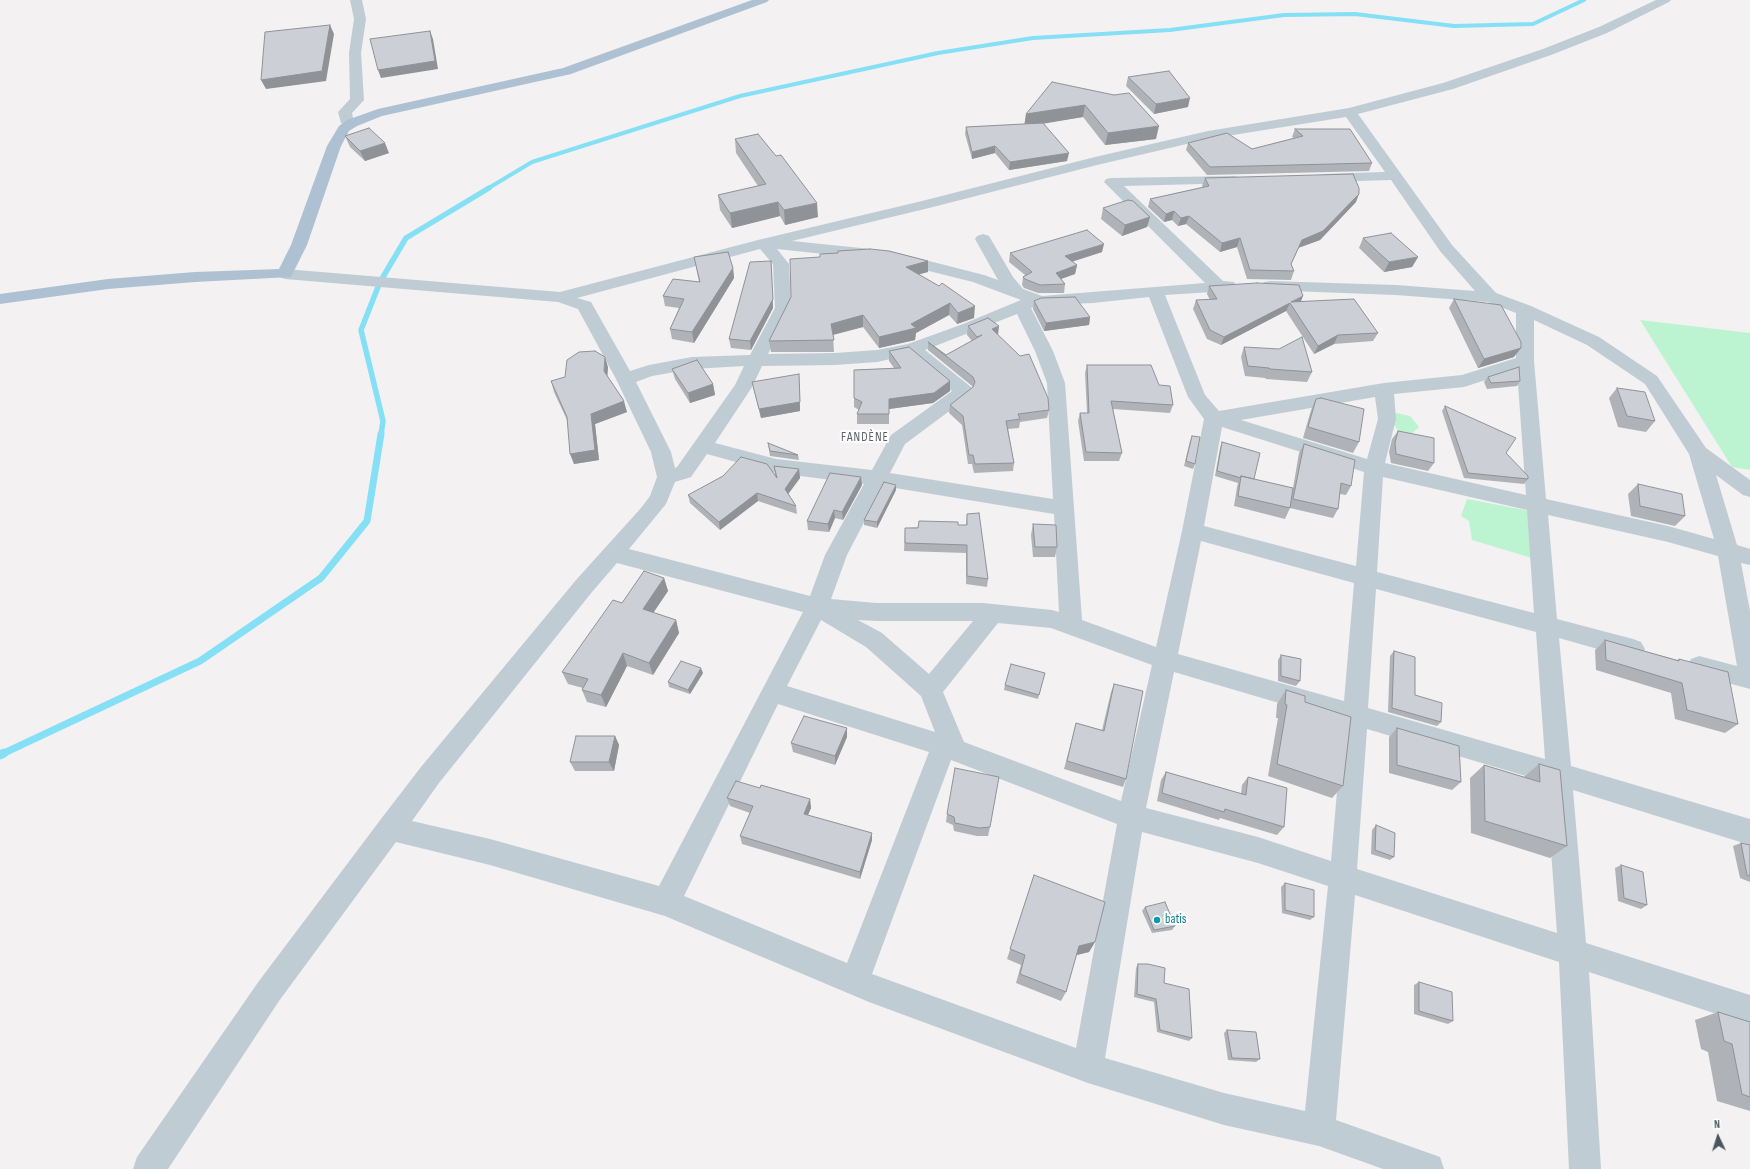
<!DOCTYPE html>
<html>
<head>
<meta charset="utf-8">
<style>
	body { margin:0 }
	#map { position:relative; width:1750px; height:1169px; overflow:hidden; background:#f3f1f1; font-family:"Sofia Sans Condensed",sans-serif }
	canvas { display:block }
	.north { position:absolute; left:1698px; top:1117px; width:40px; height:40px; -webkit-text-stroke:3px #fff; paint-order:stroke; rotate:356deg; font-size:11px; font-weight:700; line-height:16px; text-align:center; color:#465561 }
	.north::after { content:''; display:block; margin:auto; width:14px; height:18px; background:#465561; clip-path:polygon(50% 0,100% 100%,50% 72%,0 100%) }
</style>
</head>
<body>
<div id="map">
<canvas width="1750" height="1169"></canvas>
<div class="north">N</div>
</div>
<script>
const ctx = document.querySelector('canvas').getContext('2d');
ctx.lineJoin = 'round';
function fill(path, color) {
  ctx.fillStyle = color;
  ctx.fill(path, 'evenodd');
}
function shape(rows) {
  const path = new Path2D();
  for (const r of rows) {
    path.moveTo(r[0], r[1]);
    for (let i = 2; i < r.length; i += 2) path.lineTo(r[i], r[i + 1]);
  }
  return path;
}
function stroke(path, color, width, dash) {
  ctx.strokeStyle = color;
  ctx.lineWidth = width;
  ctx.lineCap = dash ? 'butt' : 'round';
  ctx.setLineDash(dash || []);
  ctx.stroke(path);
}
function label(font, color, halo, rows, align = 'center') {
  ctx.font = font + ' "Sofia Sans Condensed",sans-serif';
  ctx.lineWidth = 4;
  ctx.setLineDash([]);
  ctx.textBaseline = 'middle';
  ctx.strokeStyle = halo;
  ctx.fillStyle = color;
  for (const [text, x, y, turn = 0] of rows) {
    ctx.save();
    ctx.translate(x, y);
    ctx.rotate((+turn || 0) * Math.PI / 180);
    ctx.textAlign = isNaN(turn) ? turn : align;
    if (halo) ctx.strokeText(text, 0, 0);
    ctx.fillText(text, 0, 0);
    ctx.restore();
  }
}
fill(shape([
	[1640,320,1750,333,1750,470,1732,467],
	[1396,413,1410,416,1419,427,1410,435,1402,436,1395,426,1390,423],
	[1467,499,1535,512,1532,558,1472,540,1469,521,1461,516]
]), '#bcf4d1');
stroke(shape([
	[487,189,532,162,740,96,938,53,1033,38,1170,30,1284,15,1355,14,1454,26,1533,24,1584,0]
]), '#85e0f5', 4);
stroke(shape([
	[381,435,383,421,361,330,380,282,406,238,489,188]
]), '#85e0f5', 5.5);
stroke(shape([
	[2,754,200,661,321,578,367,521,381,434]
]), '#85e0f5', 7);
stroke(shape([
	[0,755,4,753]
]), '#85e0f5', 9);
fill(shape([
	[350,0,362,0,366,19,361,53,364,100,352,113,353,118,359,123,357,126,352,127,341,123,338,112,350,99,349,53,354,19,350,0],
	[1656,0,1671,0,1669,2,1607,33,1551,55,1453,89,1358,114,1452,245,1496,293,1531,306,1599,337,1657,376,1706,448,1750,480,1750,497,1743,495,1716,475,1737,545,1750,549,1750,565,1741,563,1750,611,1750,689,1691,673,1687,666,1691,659,1699,656,1737,666,1718,556,1668,542,1548,515,1557,619,1633,639,1641,642,1645,649,1641,656,1633,659,1559,638,1571,766,1750,819,1750,845,1573,790,1586,943,1750,995,1750,1025,1589,972,1601,1169,1569,1169,1559,962,1355,895,1336,1120,1440,1157,1444,1169,1383,1169,1319,1146,1224,1125,1088,1083,869,1002,665,916,490,865,396,842,279,1001,168,1169,133,1169,137,1157,259,981,381,819,421,767,576,580,641,508,650,496,657,477,651,452,616,379,578,309,558,302,285,279,279,277,277,274,279,271,285,269,560,292,758,240,922,201,1095,157,1208,131,1349,108,1443,83,1543,49,1599,27,1656,0],
	[1346,117,1385,172,1324,174,1319,175,1317,178,1319,181,1324,182,1391,180,1440,251,1475,291,1396,285,1270,281,1264,282,1262,286,1264,290,1396,295,1488,302,1516,313,1516,358,1462,375,1384,383,1219,411,1205,395,1165,295,1228,291,1234,290,1236,286,1234,282,1223,281,1124,186,1239,183,1241,180,1239,177,1234,176,1111,178,1106,179,1104,182,1205,283,1042,296,1023,289,1013,277,989,236,983,234,977,236,975,239,998,280,984,275,890,251,792,241,929,208,1097,165,1208,139,1346,117],
	[760,249,773,264,775,308,750,355,692,357,649,365,630,371,591,302,577,298,760,249],
	[777,249,889,261,973,282,1021,300,963,324,908,344,877,350,835,353,768,354,791,308,789,264,777,249],
	[1149,297,1188,397,1204,419,1182,531,1156,647,1082,620,1065,383,1053,351,1031,308,1042,304,1047,305,1093,303,1149,297],
	[1017,314,1035,351,1047,383,1053,499,890,473,905,444,971,395,973,391,971,387,925,350,1017,314],
	[1534,320,1587,345,1645,384,1689,454,1714,539,1668,526,1546,499,1534,361,1534,320],
	[909,355,952,391,891,435,872,470,776,459,715,443,752,387,762,366,835,365,877,362,909,355],
	[744,366,735,385,677,467,675,468,671,452,636,382,652,376,692,369,744,366],
	[1517,370,1526,495,1385,463,1396,419,1394,394,1464,387,1517,370],
	[1375,397,1378,419,1367,459,1241,420,1375,397],
	[1222,427,1364,472,1356,566,1204,526,1222,427],
	[707,454,776,473,864,484,825,555,810,596,629,549,666,504,675,482,691,477,707,454],
	[1383,477,1527,510,1534,613,1377,572,1383,477],
	[883,486,1054,514,1059,612,1052,610,983,603,876,603,831,599,847,555,883,486],
	[1201,541,1354,583,1344,701,1178,654,1201,541],
	[617,563,803,612,659,886,490,839,412,821,439,783,592,592,617,563],
	[1376,589,1536,632,1545,759,1368,708,1376,589],
	[821,620,866,647,921,696,935,732,787,686,821,620],
	[858,620,876,621,973,621,929,674,882,633,858,620],
	[998,623,1051,628,1152,665,1121,801,964,742,943,692,998,623],
	[1174,672,1343,722,1331,861,1258,837,1146,808,1174,672],
	[778,704,929,752,847,963,684,896,778,704],
	[1367,729,1546,782,1557,933,1357,869,1367,729],
	[951,760,1117,824,1076,1048,872,974,951,760],
	[1142,832,1258,863,1328,886,1305,1111,1224,1093,1105,1058,1142,832]
]), '#c0ccd4');
fill(shape([
	[752,0,769,0,767,2,571,74,382,116,357,126,349,131,341,146,307,245,291,277,195,282,108,289,0,304,0,294,108,279,195,272,279,269,291,245,327,146,339,126,347,120,378,109,563,68,752,0]
]), '#aec1d2');
fill(shape([
	[1128,77,1188,107,1154,114,1126,86],
	[1114,95,1156,139,1105,145,1083,117,1043,123,1067,161,1009,170,995,153,972,159,965,134,966,127,1025,124,1026,114],
	[1295,129,1372,163,1369,171,1207,175,1186,150,1188,143,1252,149,1294,138,1292,137],
	[345,136,389,153,365,161,350,147],
	[735,139,818,217,785,225,780,216,732,228,720,210,718,195,758,186,736,153],
	[1205,178,1356,202,1320,240,1298,248,1291,264,1294,271,1291,280,1247,279,1237,247,1220,252,1186,224,1178,226,1172,220,1164,222,1148,207,1150,199,1203,187,1202,186],
	[1103,208,1150,217,1147,227,1122,236,1101,219],
	[1363,238,1418,257,1412,267,1384,272,1359,248],
	[1102,252,1072,262,1077,265,1075,274,1061,279,1065,284,1064,293,1038,293,1024,288,1022,285,1023,277,1025,275,1009,262,1010,253],
	[694,257,733,268,734,278,694,343,672,339,670,329,679,308,665,306,663,296,699,282],
	[771,261,773,308,751,350,731,348,729,339],
	[928,272,919,274,974,318,957,324,949,315,916,333,915,340,879,348,863,327,833,335,834,352,771,352,769,341,791,297],
	[1209,286,1301,302,1378,333,1373,341,1334,344,1314,354,1286,311,1221,345,1207,339,1193,309,1196,300,1210,300,1207,294],
	[1454,299,1514,357,1478,368,1449,308],
	[1034,301,1090,317,1089,325,1044,331,1033,309],
	[968,326,998,335,1049,410,1047,418,1020,422,1019,428,1008,429,1014,463,1013,471,974,473,972,464,968,464,962,425,949,413,950,405,973,387,972,386,928,350,928,342,946,355,972,341,967,335],
	[1244,347,1312,372,1307,382,1266,379,1265,378,1245,376,1241,357],
	[889,351,950,381,950,391,933,403,889,409,889,424,857,424,857,414,859,410,854,407,854,370,894,368,889,361],
	[1087,365,1159,385,1173,405,1170,413,1113,409,1122,453,1119,461,1084,461,1078,421,1080,413,1087,413,1085,373],
	[608,367,607,376,627,412,595,424,599,460,574,464,567,420,554,392,551,381],
	[672,369,713,384,715,395,690,403,675,379],
	[1488,377,1520,381,1517,386,1487,389,1484,382],
	[752,382,800,384,800,411,761,418,754,391],
	[1617,388,1655,421,1646,432,1618,427,1609,398],
	[1316,399,1359,442,1353,453,1303,438,1311,410],
	[1445,406,1506,453,1528,479,1524,484,1464,478,1442,411],
	[1398,431,1434,463,1428,471,1391,463,1389,452,1392,439],
	[1192,436,1195,464,1193,469,1184,466,1190,441],
	[1222,442,1254,479,1293,488,1299,453,1304,444,1351,486,1346,495,1340,494,1338,509,1333,518,1290,508,1285,519,1234,506,1237,487,1238,483,1215,476,1220,448],
	[768,443,798,455,799,460,770,456],
	[774,466,799,469,800,478,788,494,796,506,797,514,758,501,720,530,690,503,688,495,775,475],
	[1638,484,1685,516,1675,526,1631,516,1628,494],
	[862,485,843,520,835,518,829,532,808,530,807,521],
	[896,490,877,528,864,525,864,520],
	[967,514,988,579,987,587,966,584,966,553,904,551,905,528,966,525],
	[1033,524,1057,547,1055,557,1033,557,1031,535],
	[664,578,668,591,653,613,676,620,679,633,653,675,627,666,606,707,587,702,582,690,583,688,568,684,562,672,622,603],
	[1605,640,1677,660,1679,659,1738,724,1725,733,1675,719,1671,693,1596,670,1595,650],
	[1394,651,1415,695,1441,722,1437,726,1388,712,1390,656],
	[1281,655,1300,681,1296,686,1278,681,1278,660],
	[703,673,690,694,669,687,668,682],
	[1045,673,1038,699,1004,690,1005,685],
	[1114,684,1126,779,1123,787,1064,769,1074,731,1076,723,1102,730,1111,692],
	[1286,690,1305,702,1343,786,1332,798,1268,776,1278,718,1276,718,1277,704],
	[847,728,847,737,835,765,793,752,791,743],
	[1397,728,1461,782,1452,790,1389,773,1389,737],
	[615,736,619,745,614,771,575,771,570,762],
	[1539,764,1567,846,1550,858,1471,833,1470,778,1484,765,1524,777],
	[1166,772,1241,794,1242,785,1248,777,1284,827,1277,835,1220,818,1219,820,1157,801,1161,780],
	[760,788,810,799,811,808,808,815,872,840,860,879,742,844,740,836,750,813,730,806,727,798],
	[947,814,990,827,988,836,977,836,954,831,953,825,946,822],
	[1376,825,1394,857,1390,860,1371,854,1372,830],
	[1741,843,1750,845,1750,882,1740,878,1733,846],
	[1621,865,1647,905,1641,909,1618,901,1615,868],
	[1034,875,1095,942,1089,952,1076,955,1066,992,1061,1001,1016,983,1021,965,1007,959],
	[1285,883,1314,917,1310,920,1282,913,1281,887],
	[1145,907,1175,926,1172,930,1152,933,1142,911],
	[1138,964,1192,1038,1189,1041,1157,1032,1154,1002,1134,997,1136,968],
	[1419,982,1453,1021,1448,1024,1414,1014,1414,985],
	[1718,1012,1750,1022,1750,1111,1717,1101,1708,1052,1701,1049,1695,1020],
	[1227,1030,1260,1059,1256,1062,1228,1060,1224,1033]
]), '#afb3b8');
fill(shape([
	[330,25,334,34,326,81,266,89,261,80],
	[430,31,433,39,438,69,381,78,378,70],
	[1190,98,1188,107,1154,114,1156,104],
	[1085,105,1083,117,1024,127,1026,114],
	[1159,126,1156,139,1105,145,1108,133],
	[385,143,389,153,365,161,360,151],
	[995,146,995,153,972,159,972,152],
	[1069,153,1067,161,1009,170,1010,162],
	[1359,194,1356,202,1320,240,1298,248,1288,272,1302,240],
	[778,202,780,216,732,228,730,213],
	[817,203,818,217,785,225,784,210],
	[1174,211,1172,220,1164,222,1166,214],
	[1189,216,1186,224,1178,226,1181,218],
	[1150,217,1147,227,1122,236,1125,225],
	[1240,238,1237,247,1220,252,1222,243],
	[1104,244,1102,252,1064,264,1065,256],
	[1418,257,1412,267,1384,272,1389,262],
	[771,261,773,308,751,350,750,341],
	[928,261,928,272,906,278,906,267],
	[1077,265,1075,274,1055,281,1056,273],
	[733,268,734,278,694,343,692,332],
	[1303,296,1300,304,1291,302],
	[950,303,949,315,916,333,915,340,879,348,879,337,911,324],
	[1290,303,1286,311,1221,345,1224,337],
	[975,306,974,318,957,324,958,313],
	[863,315,863,327,832,335,831,324],
	[1090,317,1089,325,1044,331,1046,323],
	[999,326,998,335,992,329],
	[1338,335,1334,344,1314,354,1318,346],
	[1521,348,1514,357,1478,368,1484,359],
	[605,357,608,367,607,381,604,371],
	[799,374,800,411,761,418,759,409],
	[950,381,950,391,933,403,889,409,889,424,889,399],
	[713,384,715,395,690,403,688,393],
	[624,401,627,412,595,424,599,460,574,464,570,454,591,414],
	[799,469,800,478,786,497,785,489],
	[861,477,862,485,843,520,842,512],
	[896,485,896,490,877,528,877,522],
	[757,493,758,501,720,530,719,522],
	[834,510,835,518,829,532,828,524],
	[664,578,668,591,647,622,643,609],
	[676,620,679,633,653,675,649,663],
	[623,653,627,666,606,707,601,695],
	[701,668,703,673,690,694,688,690],
	[847,728,847,737,835,765,835,756],
	[615,736,619,745,614,771,609,762],
	[810,799,811,808,805,822,804,814],
	[872,833,872,840,860,879,860,872],
	[1095,942,1089,952,1073,956,1079,946]
]), '#8f9296');
const building = shape([
	[330,25,322,71,261,80,265,32,330,25],
	[430,31,435,61,378,70,370,39,430,31],
	[1169,71,1190,98,1156,104,1128,77,1169,71],
	[1052,82,1114,95,1129,93,1159,126,1108,133,1085,105,1026,114,1052,82],
	[1043,123,1069,153,1010,162,995,146,972,152,966,127,1043,123],
	[369,128,385,143,360,151,345,136,369,128],
	[1295,129,1350,129,1372,163,1210,167,1188,143,1227,133,1252,149,1303,136,1295,129],
	[758,134,776,156,781,155,817,203,784,210,778,202,730,213,718,195,766,184,735,139,758,134],
	[1353,174,1359,188,1359,194,1323,231,1302,240,1291,264,1294,271,1250,270,1240,238,1222,243,1189,216,1181,218,1174,211,1166,214,1150,199,1209,186,1205,178,1353,174],
	[1128,200,1133,201,1150,217,1125,225,1103,208,1128,200],
	[1087,230,1104,244,1065,256,1077,265,1056,273,1065,284,1040,285,1025,279,1023,277,1032,272,1010,253,1087,230],
	[1391,233,1418,257,1389,262,1363,238,1391,233],
	[870,249,889,251,928,261,906,267,939,286,942,283,975,306,958,313,950,303,911,324,916,328,879,337,863,315,831,324,834,340,769,341,791,297,790,259,820,257,820,254,838,253,838,251,870,249],
	[728,252,733,268,692,332,670,329,684,299,663,296,673,279,700,282,694,257,728,252],
	[771,261,773,299,750,341,729,339,750,262,771,261],
	[1257,283,1299,285,1303,296,1291,302,1354,299,1378,333,1338,335,1318,346,1290,303,1224,337,1210,330,1196,300,1217,299,1209,286,1257,283],
	[1075,297,1090,317,1046,323,1034,301,1041,298,1075,297],
	[1454,299,1501,305,1521,342,1521,348,1484,359,1454,299],
	[988,318,999,326,992,329,1020,356,1029,354,1048,398,1049,410,1018,414,1020,419,1006,421,1014,463,975,464,973,455,969,455,963,416,950,405,973,387,975,382,973,377,928,342,946,355,982,335,977,337,968,326,988,318],
	[1302,337,1312,372,1270,369,1269,368,1248,366,1244,347,1279,349,1302,337],
	[909,347,950,381,934,393,889,399,889,414,857,414,862,402,854,398,854,370,901,368,889,351,909,347],
	[595,351,605,357,604,371,624,401,591,414,595,450,570,454,567,417,551,381,565,377,567,360,579,352,595,351],
	[697,360,713,384,688,393,672,369,697,360],
	[1087,365,1151,365,1159,385,1170,386,1173,405,1111,401,1122,453,1086,452,1080,413,1089,413,1087,365],
	[1519,367,1520,381,1491,383,1488,377,1519,367],
	[799,374,800,402,759,409,752,382,799,374],
	[1617,388,1645,392,1655,421,1627,416,1617,388],
	[1321,398,1364,409,1359,442,1308,427,1316,399,1321,398],
	[1445,406,1516,438,1506,453,1528,476,1528,479,1468,473,1445,406],
	[1398,431,1434,438,1434,463,1396,454,1395,443,1398,431],
	[1192,436,1200,437,1195,464,1186,461,1192,436],
	[1222,442,1260,453,1254,479,1241,476,1241,478,1217,471,1222,442],
	[768,443,798,455,770,451,768,443],
	[1304,444,1355,460,1351,486,1341,483,1338,509,1293,499,1304,444],
	[741,457,767,464,777,478,774,466,799,469,785,489,796,506,757,493,719,522,688,495,723,476,741,457],
	[830,473,861,477,842,512,834,510,828,524,807,521,830,473],
	[1241,476,1293,488,1290,508,1238,496,1241,476],
	[884,482,896,485,877,522,864,520,884,482],
	[1638,484,1682,494,1685,516,1640,506,1638,484],
	[979,513,988,579,967,576,967,545,905,543,905,528,918,528,919,521,958,522,958,525,967,525,967,514,979,513],
	[1033,524,1056,525,1057,547,1035,547,1033,524],
	[644,571,664,578,643,609,676,620,649,663,623,653,601,695,582,690,588,679,562,672,613,600,622,603,644,571],
	[1605,640,1679,661,1679,659,1728,672,1738,724,1687,710,1682,683,1606,660,1605,640],
	[1394,651,1415,657,1415,695,1442,703,1441,722,1392,708,1394,651],
	[1281,655,1301,659,1300,681,1281,676,1281,655],
	[681,661,701,668,688,690,668,682,681,661],
	[1011,664,1045,673,1039,695,1005,685,1011,664],
	[1114,684,1143,691,1126,779,1067,761,1076,723,1104,731,1114,684],
	[1286,690,1305,696,1305,702,1351,717,1343,786,1277,764,1287,705,1285,704,1286,690],
	[804,716,847,728,835,756,791,743,804,716],
	[1397,728,1459,746,1461,782,1397,765,1397,728],
	[576,736,615,736,609,762,570,762,576,736],
	[1539,764,1560,770,1567,846,1485,821,1484,765,1540,782,1539,764],
	[955,768,999,777,990,827,979,828,955,823,954,817,947,814,955,768],
	[1166,772,1246,795,1248,777,1287,788,1284,827,1225,809,1224,812,1162,793,1166,772],
	[736,781,760,788,761,785,810,799,804,814,872,833,860,872,740,836,753,806,727,798,736,781],
	[1376,825,1395,833,1394,857,1375,850,1376,825],
	[1741,843,1750,845,1750,876,1747,875,1741,843],
	[1621,865,1643,872,1647,905,1624,898,1621,865],
	[1034,875,1105,902,1095,942,1079,946,1066,992,1020,974,1025,955,1010,949,1034,875],
	[1285,883,1314,890,1314,917,1285,910,1285,883],
	[1165,902,1175,926,1154,930,1145,907,1165,902],
	[1138,964,1148,964,1165,968,1164,983,1189,989,1192,1038,1160,1030,1156,999,1137,994,1138,964],
	[1419,982,1452,992,1453,1021,1419,1011,1419,982],
	[1718,1012,1750,1022,1750,1097,1742,1094,1732,1044,1724,1041,1718,1012],
	[1227,1030,1256,1032,1260,1059,1232,1058,1227,1030]
]);
fill(building, '#ccd0d6');
stroke(building, '#8f9296', 1);
for (const [x, y, r, color] of [
	[1157,920,4,"#0f9aa8"]
]) {
  const dot = new Path2D();
  dot.arc(x, y, r, 0, 2 * Math.PI);
  ctx.fillStyle = color;
  ctx.fill(dot);
  stroke(dot, '#fff', 1.5);
}
ctx.letterSpacing = '1px';
label('13px', '#5c6167', '#fff', [
	["FANDÈNE",865,438]
]);
ctx.letterSpacing = '0px';
label('13px', '#0d838f', '#fff', [
	["batis",1165,920]
], 'left');
</script>
</body>
</html>
